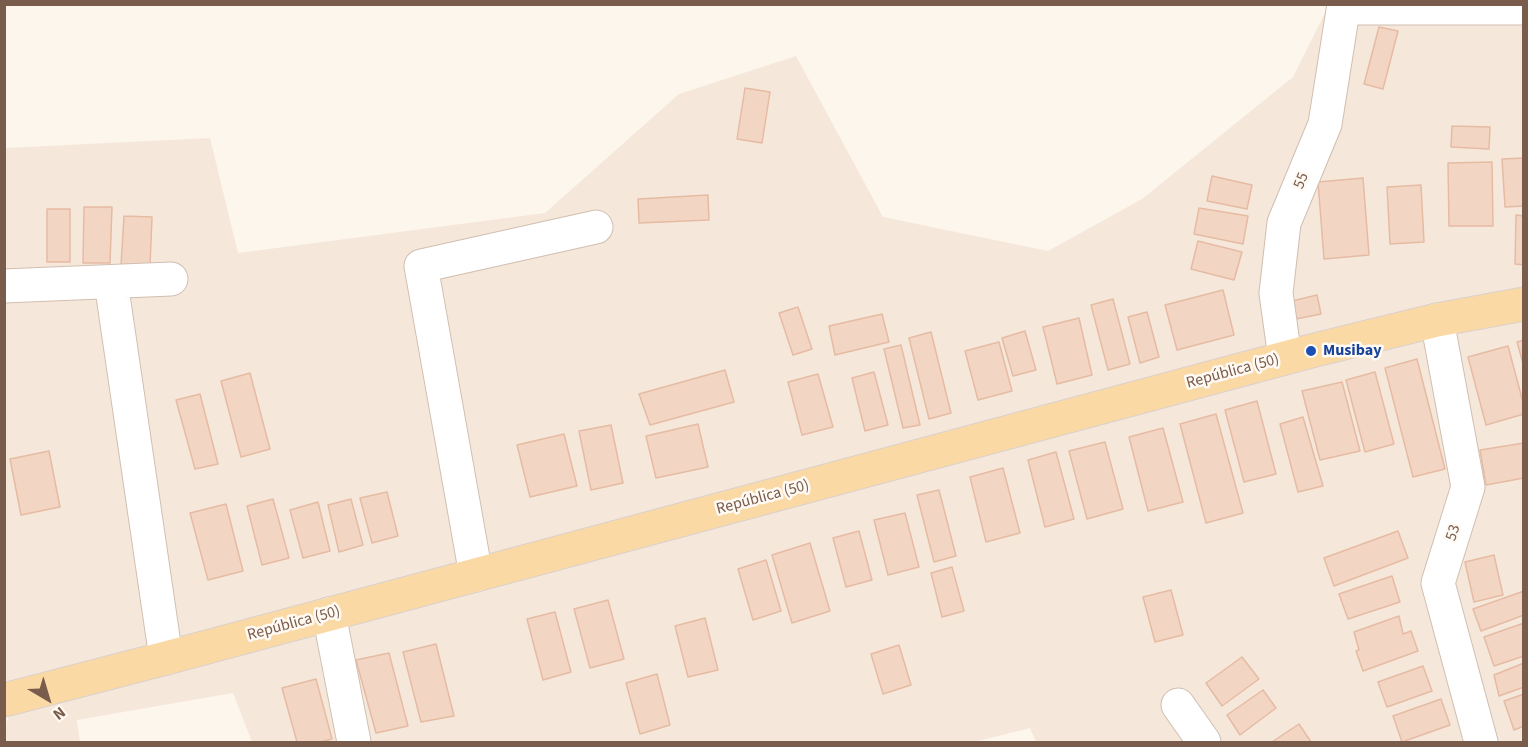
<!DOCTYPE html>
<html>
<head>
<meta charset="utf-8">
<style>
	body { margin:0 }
	#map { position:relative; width:1528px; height:747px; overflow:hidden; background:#fdf6ec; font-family:"Source Sans 3",sans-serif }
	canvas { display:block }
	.frame { position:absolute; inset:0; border:6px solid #7a5c4d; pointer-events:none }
	.north { position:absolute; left:18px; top:669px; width:60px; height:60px; -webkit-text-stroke:4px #fffaf3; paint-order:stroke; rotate:142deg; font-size:16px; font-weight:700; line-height:24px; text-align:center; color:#7a5c4d }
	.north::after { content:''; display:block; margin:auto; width:21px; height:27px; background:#7a5c4d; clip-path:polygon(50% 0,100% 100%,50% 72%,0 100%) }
</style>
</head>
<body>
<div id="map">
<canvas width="1528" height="747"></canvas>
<div class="frame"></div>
<div class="north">N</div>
</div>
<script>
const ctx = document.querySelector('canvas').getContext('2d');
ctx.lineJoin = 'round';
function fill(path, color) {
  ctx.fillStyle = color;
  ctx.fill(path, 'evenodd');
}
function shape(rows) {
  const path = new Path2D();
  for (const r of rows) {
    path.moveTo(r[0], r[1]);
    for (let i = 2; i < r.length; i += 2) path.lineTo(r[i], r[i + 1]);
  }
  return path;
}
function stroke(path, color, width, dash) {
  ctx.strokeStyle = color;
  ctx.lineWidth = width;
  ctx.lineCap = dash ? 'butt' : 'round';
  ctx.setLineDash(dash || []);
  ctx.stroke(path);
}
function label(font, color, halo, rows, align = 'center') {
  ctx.font = font + ' "Source Sans 3",sans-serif';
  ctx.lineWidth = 5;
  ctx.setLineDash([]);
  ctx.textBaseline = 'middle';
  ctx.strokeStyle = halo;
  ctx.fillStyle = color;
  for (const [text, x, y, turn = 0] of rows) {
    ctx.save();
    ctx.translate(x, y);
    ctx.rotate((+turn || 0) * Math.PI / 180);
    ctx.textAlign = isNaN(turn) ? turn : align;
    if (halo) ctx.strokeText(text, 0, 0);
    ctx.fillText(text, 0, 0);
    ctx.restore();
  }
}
fill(shape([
	[1329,5,1523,5,1523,742,1036,742,1030,728,974,742,252,742,233,693,77,720,80,742,5,742,5,721,9,720,5,709,5,148,210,138,238,253,545,213,679,94,796,56,883,217,1048,251,1142,199,1293,77]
]), '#f5e8da');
const building = shape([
	[1379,27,1398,31,1383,89,1364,84,1379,27],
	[745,88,770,92,762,143,737,139,745,88],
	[1452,126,1490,127,1489,149,1451,147,1452,126],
	[1524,158,1524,206,1505,207,1502,159,1524,158],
	[1492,162,1493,226,1449,226,1448,163,1492,162],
	[1212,176,1252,185,1247,209,1207,201,1212,176],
	[1363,178,1369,255,1324,259,1318,182,1363,178],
	[1421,185,1424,242,1390,244,1387,187,1421,185],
	[708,195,709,220,639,223,638,199,708,195],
	[84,207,112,207,110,263,83,263,84,207],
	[1199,208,1248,216,1243,244,1194,234,1199,208],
	[47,209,70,209,70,262,47,262,47,209],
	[1516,215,1524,216,1524,265,1515,264,1516,215],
	[124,216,152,217,150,266,121,265,124,216],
	[1198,241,1242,252,1234,280,1191,269,1198,241],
	[1223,290,1234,335,1177,350,1165,305,1223,290],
	[1317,295,1321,314,1296,319,1292,301,1317,295],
	[1113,299,1130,364,1108,370,1091,305,1113,299],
	[798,307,812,349,793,355,779,313,798,307],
	[1147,312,1159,357,1140,363,1128,317,1147,312],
	[882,314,889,342,835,355,829,326,882,314],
	[1079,318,1092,375,1057,384,1043,327,1079,318],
	[1025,331,1036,370,1013,376,1002,338,1025,331],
	[931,332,951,413,929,419,909,338,931,332],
	[1524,340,1524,367,1517,342,1524,340],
	[999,342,1012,391,978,400,965,351,999,342],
	[901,345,920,425,903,428,884,349,901,345],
	[1508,346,1524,406,1524,414,1486,425,1468,357,1508,346],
	[1417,359,1445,469,1413,477,1385,368,1417,359],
	[725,370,734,402,650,425,639,394,725,370],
	[874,372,888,425,865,431,852,378,874,372],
	[1375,372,1394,444,1365,452,1346,380,1375,372],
	[250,373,270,449,241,457,221,381,250,373],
	[818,374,833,427,802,435,788,382,818,374],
	[1342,382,1360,451,1320,460,1302,391,1342,382],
	[200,394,218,464,195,469,176,400,200,394],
	[1257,401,1276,474,1244,482,1225,410,1257,401],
	[1216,414,1243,513,1206,523,1180,424,1216,414],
	[1303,417,1323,486,1298,492,1280,424,1303,417],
	[698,424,708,467,656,478,646,436,698,424],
	[611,425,623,483,591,490,579,431,611,425],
	[1163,428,1183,502,1148,511,1129,437,1163,428],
	[564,434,577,486,530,497,517,445,564,434],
	[1105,442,1123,509,1087,519,1069,451,1105,442],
	[1524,443,1524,478,1486,485,1480,450,1524,443],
	[49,451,60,507,21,515,10,459,49,451],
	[1056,452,1074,519,1045,527,1028,460,1056,452],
	[1003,468,1020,533,986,542,970,477,1003,468],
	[939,490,956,556,934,562,917,495,939,490],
	[387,492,398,536,372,543,360,498,387,492],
	[273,499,289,558,262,565,247,506,273,499],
	[351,499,363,545,339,552,328,505,351,499],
	[318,502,330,551,303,558,290,510,318,502],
	[226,504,243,571,208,580,190,513,226,504],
	[905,513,919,567,888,575,874,520,905,513],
	[859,531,872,580,846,587,833,538,859,531],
	[1398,531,1408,558,1334,586,1324,558,1398,531],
	[810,543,830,611,792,623,772,555,810,543],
	[1494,555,1503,595,1474,602,1465,562,1494,555],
	[766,560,781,611,753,620,738,569,766,560],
	[952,567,964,611,942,617,931,573,952,567],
	[1392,576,1400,602,1348,619,1339,594,1392,576],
	[1171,590,1183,635,1155,642,1143,597,1171,590],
	[1524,591,1524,615,1481,631,1473,609,1524,591],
	[608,600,624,659,590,668,574,609,608,600],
	[555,612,571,672,543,680,527,619,555,612],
	[1399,616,1403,634,1411,631,1418,651,1363,671,1356,651,1359,650,1354,632,1399,616],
	[705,618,718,670,688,677,675,626,705,618],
	[1524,623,1524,656,1494,666,1484,637,1524,623],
	[436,644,454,716,421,722,403,652,436,644],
	[899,645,911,685,883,694,871,654,899,645],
	[389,653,408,726,376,733,356,660,389,653],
	[1242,657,1259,679,1222,706,1206,683,1242,657],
	[1524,663,1524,687,1499,696,1494,675,1524,663],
	[1423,666,1432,691,1387,707,1378,682,1423,666],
	[657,674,670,725,640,734,626,683,657,674],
	[316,679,332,739,320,742,297,742,282,688,316,679],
	[1263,690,1276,708,1240,735,1227,715,1263,690],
	[1524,694,1524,726,1514,730,1504,701,1524,694],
	[1441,699,1450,725,1402,742,1393,716,1441,699],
	[1299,724,1311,742,1272,742,1299,724]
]);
fill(building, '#f3d5c3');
stroke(building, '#e6bba3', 1.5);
const minor = shape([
	[1344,8,1524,8],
	[111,282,166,658],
	[4,286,171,279],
	[1437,320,1468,487,1438,583,1481,742],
	[1285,358,1276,293,1284,223,1325,124,1344,4],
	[476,575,421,266,596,227],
	[329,614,354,742],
	[1178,705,1204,742]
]);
const major = shape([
	[4,700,166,658,1311,351,1437,320,1524,304]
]);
stroke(minor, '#d1beb0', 35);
stroke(major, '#dad1cd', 35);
stroke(minor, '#fff', 33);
stroke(major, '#fbd9a5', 33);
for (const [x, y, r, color] of [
	[1311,351,6,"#1a4fb4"]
]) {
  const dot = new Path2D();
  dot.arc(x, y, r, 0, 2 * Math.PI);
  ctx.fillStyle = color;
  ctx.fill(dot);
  stroke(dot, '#fffaf3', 2);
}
label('16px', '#7a5c4d', '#fffaf3', [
	["55",1302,181,-68],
	["República (50)",1233,372,-15],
	["República (50)",763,498,-15],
	["53",1454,533,-72],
	["República (50)",294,624,-15]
]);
label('bold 16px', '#164399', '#fffaf3', [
	["Musibay",1323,351]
], 'left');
</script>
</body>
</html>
